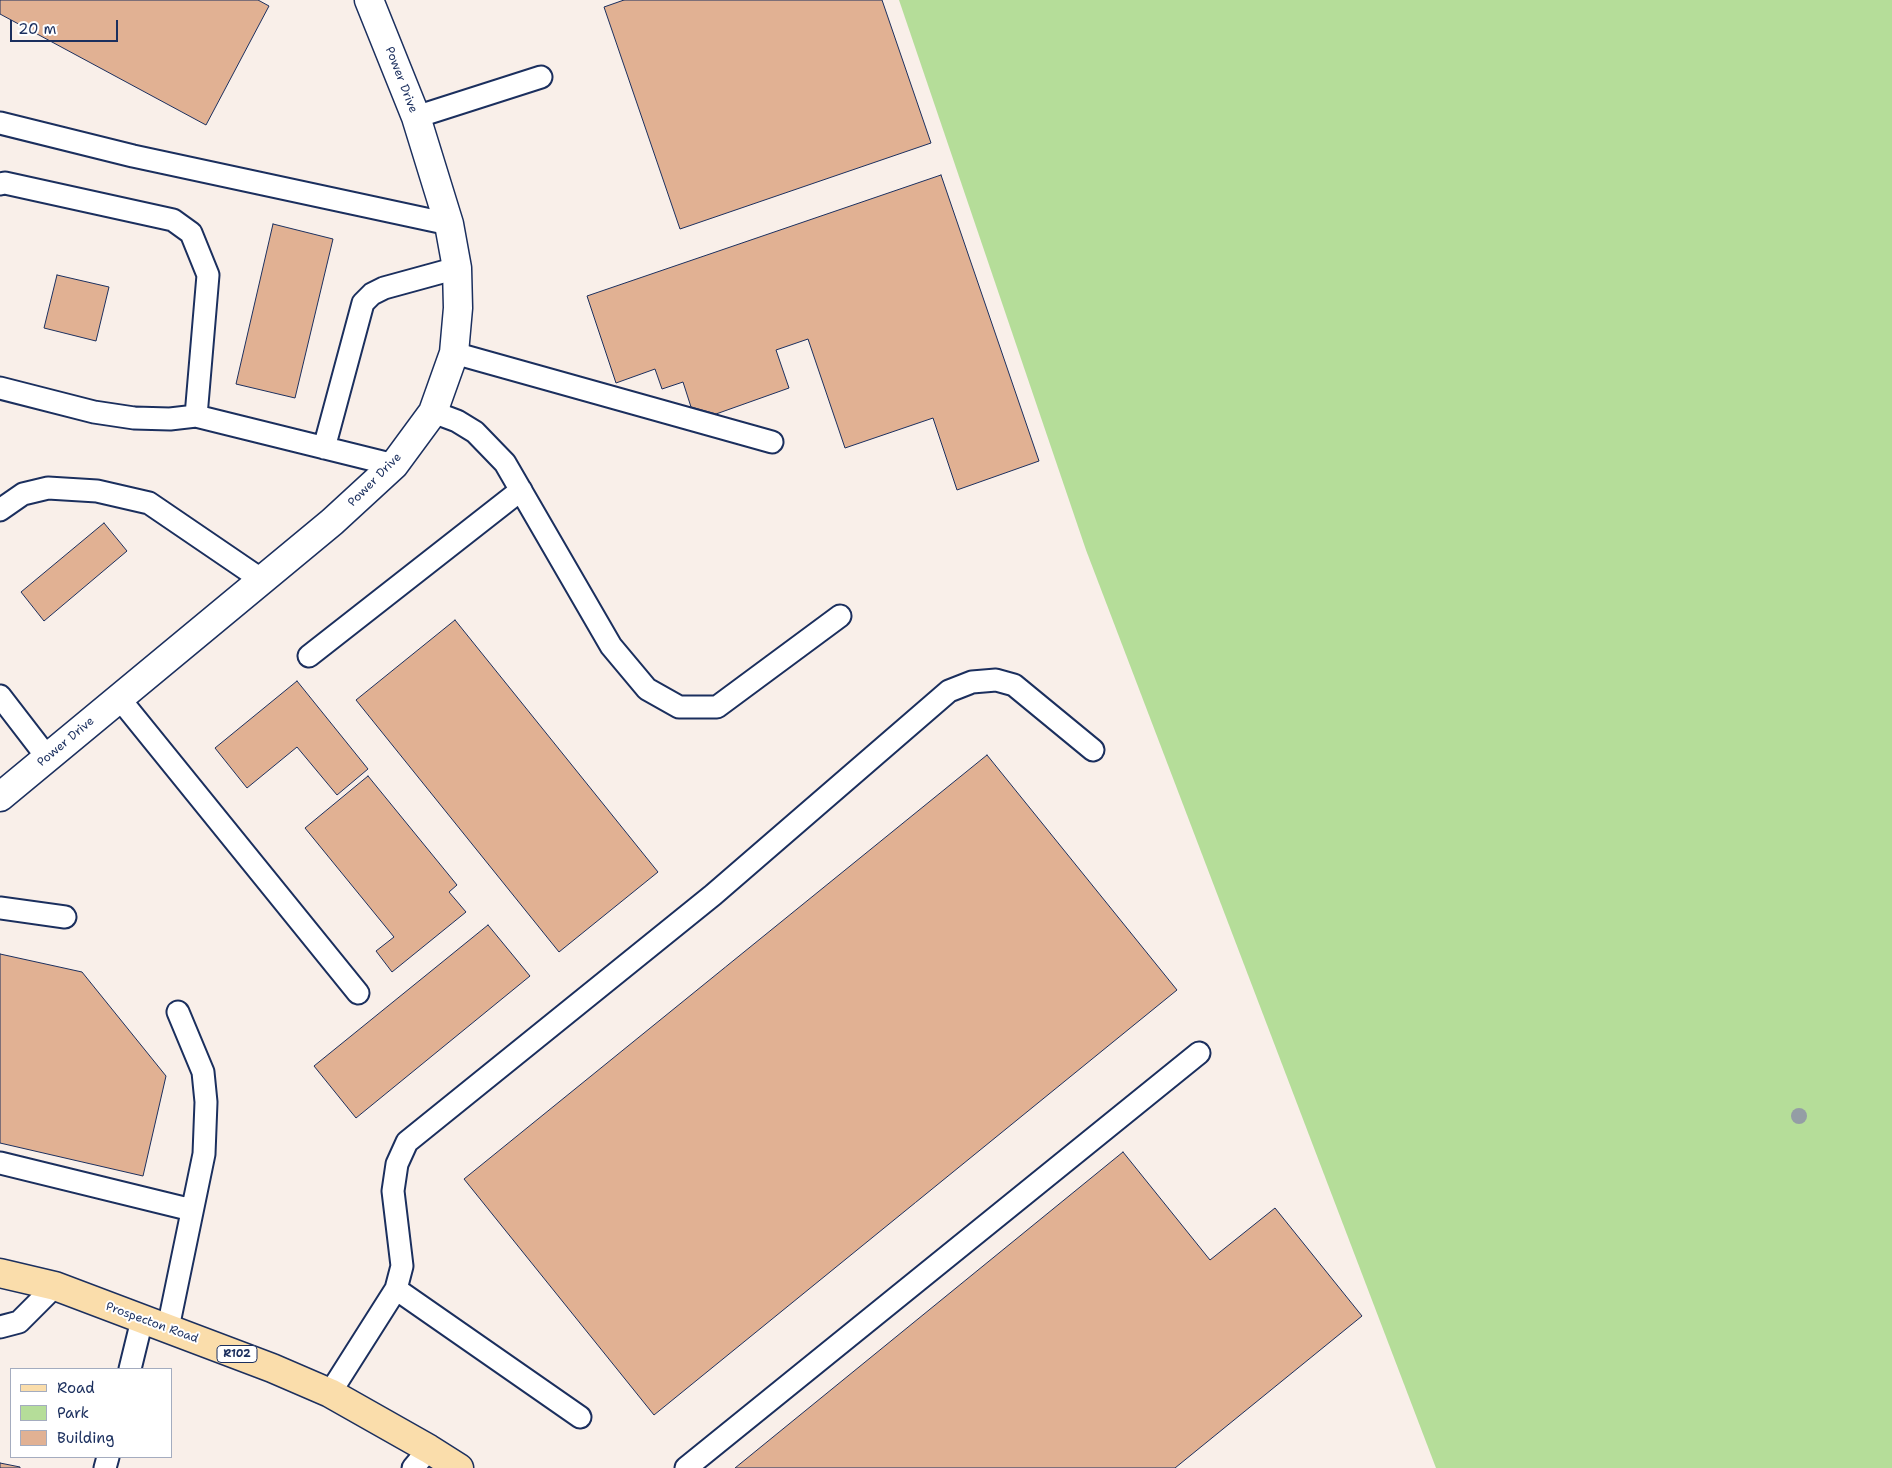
<!DOCTYPE html>
<html>
<head>
<meta charset="utf-8">
<style>
	body { margin:0 }
	#map { position:relative; width:1892px; height:1468px; overflow:hidden; background:#f9efe9; font-family:"Shantell Sans",sans-serif }
	canvas { display:block }
	.legend { position:absolute; left:10px; top:1368px; width:162px; height:90px; box-sizing:border-box; background:#fff; border:1px solid #a4acbf; margin:0; padding:6px 9px; list-style:none; font-size:15px; color:#1b2f5e }
	.legend li { display:flex; align-items:center; gap:10px; height:25px }
	.legend b { width:25px; border:1px solid #a4acbf }
	.scale { position:absolute; left:10px; top:20px; width:108px; height:22px; box-sizing:border-box; border:2px solid #1b2f5e; border-top:0; padding-left:6px; font-size:15px; line-height:18px; white-space:nowrap; color:#1b2f5e; -webkit-text-stroke:4px #fff; paint-order:stroke }
</style>
</head>
<body>
<div id="map">
<canvas width="1892" height="1468"></canvas>
<ul class="legend">
<li><b style="height:6px;background:#faddab"></b>Road</li>
<li><b style="height:14px;background:#b5dd99"></b>Park</li>
<li><b style="height:14px;background:#e1b193"></b>Building</li>
</ul>
<div class="scale">20 m</div>
</div>
<script>
const ctx = document.querySelector('canvas').getContext('2d');
ctx.lineJoin = 'round';
function fill(path, color) {
  ctx.fillStyle = color;
  ctx.fill(path, 'evenodd');
}
function shape(rows) {
  const path = new Path2D();
  for (const r of rows) {
    path.moveTo(r[0], r[1]);
    for (let i = 2; i < r.length; i += 2) path.lineTo(r[i], r[i + 1]);
  }
  return path;
}
function stroke(path, color, width, dash) {
  ctx.strokeStyle = color;
  ctx.lineWidth = width;
  ctx.lineCap = dash ? 'butt' : 'round';
  ctx.setLineDash(dash || []);
  ctx.stroke(path);
}
function label(font, color, halo, rows, align = 'center') {
  ctx.font = font + ' "Shantell Sans",sans-serif';
  ctx.lineWidth = 4;
  ctx.setLineDash([]);
  ctx.textBaseline = 'middle';
  ctx.strokeStyle = halo;
  ctx.fillStyle = color;
  for (const [text, x, y, turn = 0] of rows) {
    ctx.save();
    ctx.translate(x, y);
    ctx.rotate((+turn || 0) * Math.PI / 180);
    ctx.textAlign = isNaN(turn) ? turn : align;
    if (halo) ctx.strokeText(text, 0, 0);
    ctx.fillText(text, 0, 0);
    ctx.restore();
  }
}
fill(shape([
	[899,0,1892,0,1892,1468,1436,1468,1086,550]
]), '#b5dd99');
const building = shape([
	[0,0,258,0,269,6,206,125,0,14,0,0],
	[624,0,882,0,931,143,680,229,604,7,624,0],
	[941,175,1039,461,957,490,933,418,845,448,808,339,776,350,789,388,716,414,691,407,683,382,662,389,655,369,616,383,587,296,941,175],
	[273,224,333,239,295,398,236,384,273,224],
	[57,275,109,287,96,341,44,328,57,275],
	[104,523,127,551,44,621,21,592,104,523],
	[455,620,658,872,559,952,356,700,455,620],
	[297,681,368,769,337,795,297,747,247,788,215,748,297,681],
	[987,755,1177,990,654,1415,464,1179,987,755],
	[368,776,457,885,449,892,466,912,392,972,376,951,394,937,305,828,368,776],
	[488,925,530,976,356,1118,314,1066,488,925],
	[0,954,82,972,166,1076,143,1176,0,1143,0,954],
	[1123,1152,1210,1260,1275,1208,1362,1316,1175,1468,735,1468,1123,1152],
	[0,1463,20,1467,20,1468,0,1468,0,1463]
]);
fill(building, '#e1b193');
stroke(building, '#1b2f5e', 1);
const lane = shape([
	[416,117,541,77],
	[0,123,133,156,449,224],
	[0,184,5,183,173,220,191,233,208,275,196,416],
	[454,353,772,442],
	[0,388,94,412,134,418,170,419,196,416,394,465],
	[433,412,457,421,475,432,505,463,611,646,647,689,679,707,717,707,840,616],
	[324,448,363,303,372,294,384,288,457,268],
	[0,510,23,494,48,488,97,491,149,503,262,580],
	[309,656,521,490],
	[0,696,47,757],
	[119,698,358,993],
	[0,908,65,917],
	[0,1163,192,1210],
	[396,1289,580,1417],
	[0,1327,19,1322,55,1286],
	[168,1328,204,1154,206,1102,203,1072,178,1012],
	[130,1369,142,1320],
	[330,1393,396,1289,402,1266,393,1191,397,1164,407,1142,713,895,949,691,972,682,996,680,1014,685,1093,750],
	[105,1468,108,1457],
	[413,1468,429,1449],
	[686,1468,1199,1053]
]);
const street = shape([
	[0,797,332,522,394,465,433,412,454,353,458,308,457,268,449,224,416,117,369,0]
]);
const primary = shape([
	[0,1273,55,1286,272,1368,330,1393,429,1449,459,1468]
]);
stroke(lane, '#1b2f5e', 25);
stroke(street, '#1b2f5e', 31);
stroke(primary, '#1b2f5e', 31);
stroke(lane, '#fff', 21);
stroke(street, '#fff', 28);
stroke(primary, '#faddab', 28);
ctx.fillStyle = '#949da5';
for (const [x, y] of [
	[1799,1116]
]) {
  ctx.beginPath();
  ctx.arc(x, y, 8, 0, 2 * Math.PI);
  ctx.fill();
}
for (const [x, y, w] of [
	[237,1354,40]
]) {
  const box = new Path2D();
  box.roundRect(x - w / 2, y - 8.5, w, 17, 4);
  ctx.fillStyle = '#fff';
  ctx.fill(box);
  stroke(box, '#1b2f5e', 1);
}
label('bold 11px', '#1b2f5e', null, [
	["R102",237,1354]
]);
label('12px', '#1b2f5e', '#fff', [
	["Power Drive",401,80,69],
	["Power Drive",375,480,-45],
	["Power Drive",66,742,-40],
	["Prospecton Road",152,1323,20]
]);
</script>
</body>
</html>
